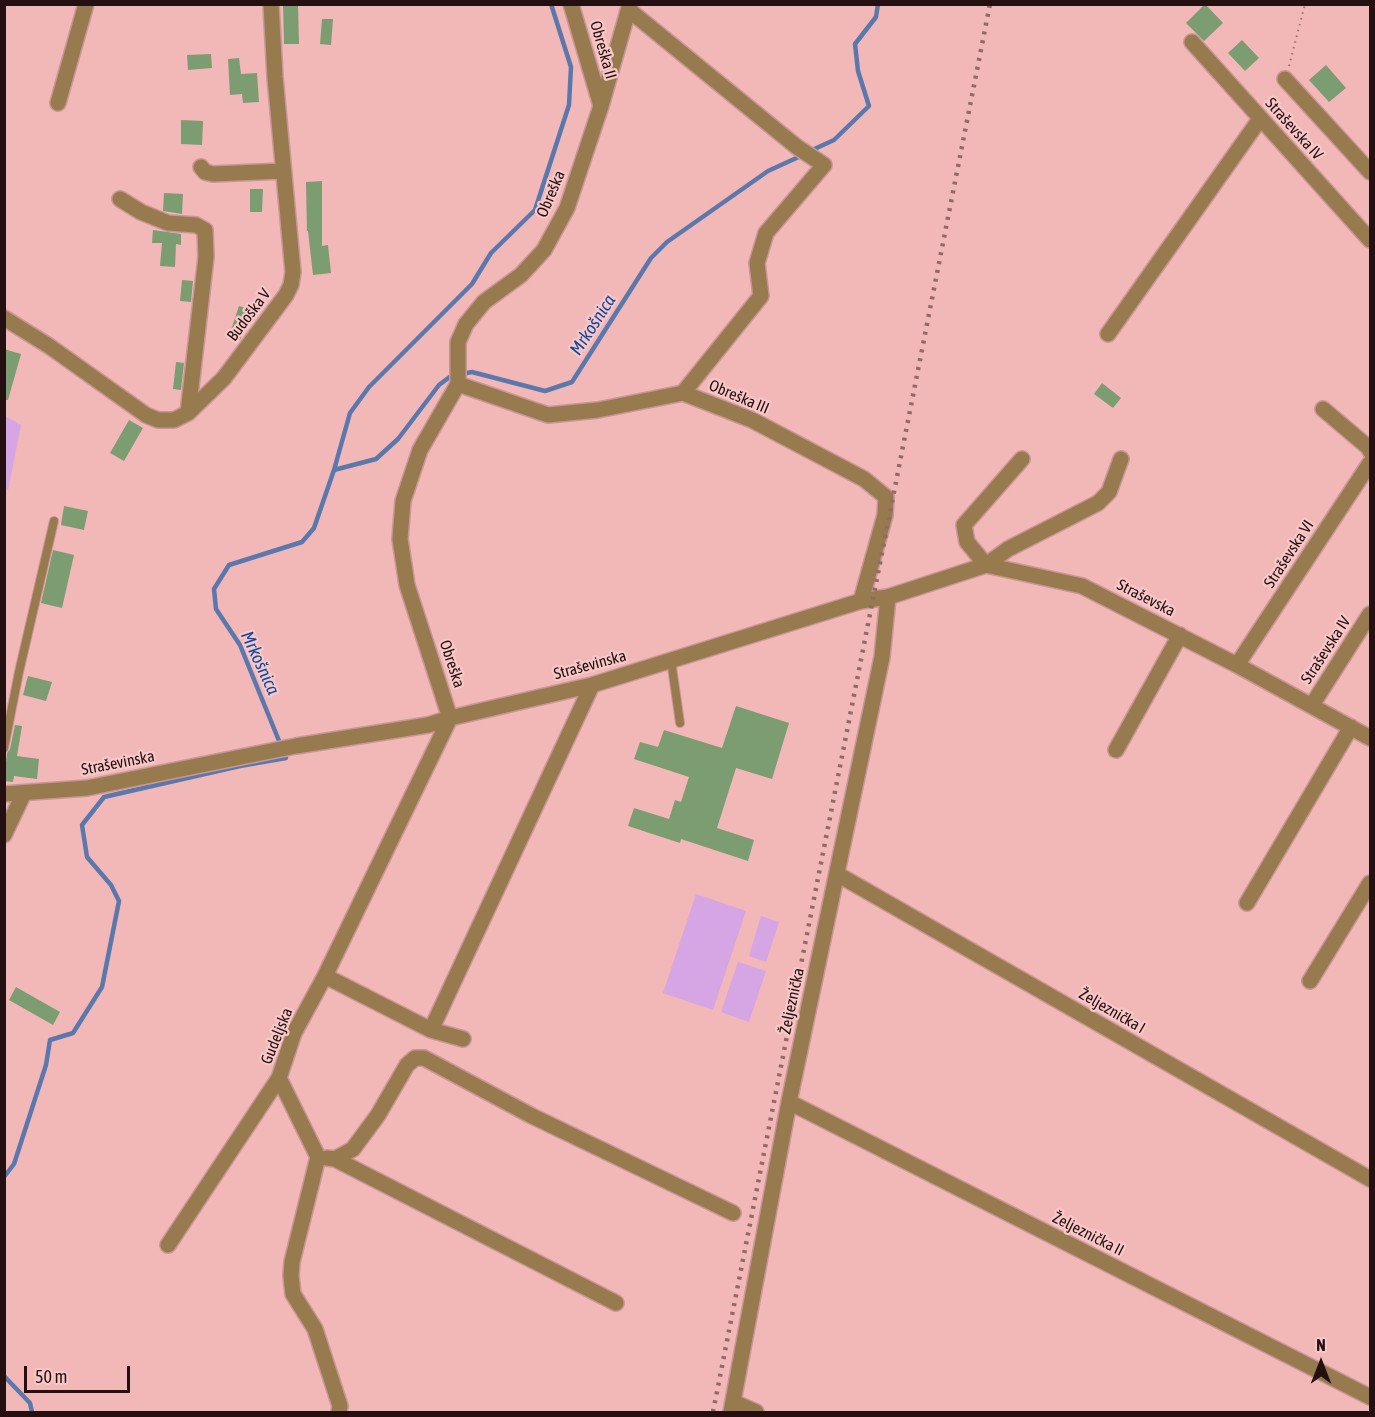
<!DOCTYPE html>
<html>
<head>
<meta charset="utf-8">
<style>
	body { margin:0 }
	#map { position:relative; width:1375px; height:1417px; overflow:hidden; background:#f2b7b7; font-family:"Asap Condensed",sans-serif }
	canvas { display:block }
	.frame { position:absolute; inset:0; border:6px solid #241010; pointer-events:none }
	.north { position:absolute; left:1291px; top:1333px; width:60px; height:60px; -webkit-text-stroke:4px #f8c7c7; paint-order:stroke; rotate:0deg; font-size:16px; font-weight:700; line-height:24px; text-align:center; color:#241010 }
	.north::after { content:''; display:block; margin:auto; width:21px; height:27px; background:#241010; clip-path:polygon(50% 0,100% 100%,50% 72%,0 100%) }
	.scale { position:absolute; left:24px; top:1366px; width:106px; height:27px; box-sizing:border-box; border:3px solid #241010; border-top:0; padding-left:8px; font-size:18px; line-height:21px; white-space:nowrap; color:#241010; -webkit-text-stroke:4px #f8c7c7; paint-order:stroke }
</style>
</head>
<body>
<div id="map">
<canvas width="1375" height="1417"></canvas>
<div class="frame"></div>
<div class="north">N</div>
<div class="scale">50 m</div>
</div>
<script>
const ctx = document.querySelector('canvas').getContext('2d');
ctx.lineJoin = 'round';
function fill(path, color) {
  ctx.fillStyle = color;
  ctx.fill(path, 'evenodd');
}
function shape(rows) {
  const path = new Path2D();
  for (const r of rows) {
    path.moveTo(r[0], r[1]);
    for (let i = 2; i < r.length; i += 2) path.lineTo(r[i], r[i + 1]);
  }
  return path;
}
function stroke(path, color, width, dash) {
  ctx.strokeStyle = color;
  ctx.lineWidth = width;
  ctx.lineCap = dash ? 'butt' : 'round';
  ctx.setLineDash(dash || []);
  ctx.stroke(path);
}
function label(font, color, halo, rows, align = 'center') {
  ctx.font = font + ' "Asap Condensed",sans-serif';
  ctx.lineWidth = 4.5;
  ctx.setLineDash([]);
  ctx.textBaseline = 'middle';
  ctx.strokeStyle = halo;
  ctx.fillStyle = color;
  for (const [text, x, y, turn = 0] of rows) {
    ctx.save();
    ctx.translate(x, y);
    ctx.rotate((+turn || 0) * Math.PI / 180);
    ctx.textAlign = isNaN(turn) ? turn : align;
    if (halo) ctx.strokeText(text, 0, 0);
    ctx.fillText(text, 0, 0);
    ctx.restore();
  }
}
fill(shape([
	[5,416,21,425,8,490,4,490],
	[696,894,746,911,713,1010,663,993],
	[761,916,779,922,766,962,749,956],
	[738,962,766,971,749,1022,721,1012]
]), '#d5a5e4');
stroke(shape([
	[810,151,834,140,869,106,858,71,855,44,876,17,878,4],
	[334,470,350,413,369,387,472,284,491,253,535,210,569,105,571,67,551,4],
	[4,1177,14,1164,46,1065,50,1040,73,1033,102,987,119,901,111,885,87,857,82,825,104,797,240,766,286,758,240,645,216,609,214,589,229,565,302,542,314,528,334,470,376,459,398,439,439,385,451,376,472,372,545,391,572,382,651,258,667,242,768,171,803,155],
	[4,1376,30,1403,32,1412]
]), '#5b78ad', 4.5);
fill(shape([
	[283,4,298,4,299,44,284,44],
	[1205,4,1223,23,1204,41,1186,23],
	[322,19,333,19,331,45,320,44],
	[1242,40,1259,58,1245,71,1228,53],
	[211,54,212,68,188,70,187,55],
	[239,58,241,74,257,73,259,102,243,103,242,94,230,95,228,59],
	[1326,65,1346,88,1329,102,1309,80],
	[181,120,203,121,202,145,181,144],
	[322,181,322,246,328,245,331,273,313,275,308,231,307,231,306,182],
	[250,189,263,189,262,212,250,212],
	[164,193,183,194,182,214,163,211],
	[153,230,181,234,181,245,176,244,175,267,160,266,162,243,152,243],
	[182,280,193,281,191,302,180,301],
	[239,306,252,310,240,340,229,336],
	[4,349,21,354,8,400,4,400],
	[176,362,184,363,181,390,173,389],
	[1102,383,1121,398,1113,408,1094,394],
	[129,420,143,428,124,461,110,453],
	[64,506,88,511,84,530,61,525],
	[53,550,74,555,62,608,41,603],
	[28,676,52,682,46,701,23,695],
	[736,706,789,723,772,779,736,768,717,828,754,840,748,861,681,839,680,843,628,826,634,808,669,819,675,800,681,802,689,777,634,759,640,742,658,747,664,730,722,748],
	[15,725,22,726,17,756,39,759,37,779,14,776,13,782,4,781,7,753,10,749],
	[16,987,60,1012,53,1025,9,1000]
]), '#7c9c72');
const lane = shape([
	[671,660,680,723],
	[4,748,19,672,54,521]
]);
const street = shape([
	[571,4,601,106],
	[629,10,797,147,824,165,766,233,757,263,761,296,683,393],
	[1192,42,1370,240],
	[1285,79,1370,172],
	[58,103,86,4],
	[201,167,205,172,213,174,283,171],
	[120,199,141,212,168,223,196,225,205,230,206,257,188,413],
	[4,318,49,346,146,415,158,420,174,420,188,413,224,378,286,295,291,285,293,272,275,77,271,4],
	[1108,334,1260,119],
	[458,384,548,415,598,410,683,393,752,420,864,479,886,497,885,515,861,601],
	[458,384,458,342,466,324,484,302,521,275,544,250,567,208,601,106,630,4],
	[1323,409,1369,448,1370,451],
	[1022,459,964,525,967,542,986,565,1008,549,1098,503,1109,492,1121,459],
	[1237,665,1370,463],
	[1312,705,1370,614],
	[1116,750,1180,635],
	[4,794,87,788,296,746,428,725,450,718,592,685,861,601,888,597,986,565,1082,586,1237,665,1370,738],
	[4,835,24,793],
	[837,874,1370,1179],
	[1247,903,1351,727],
	[325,976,431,1030,463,1039],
	[1310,981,1370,883],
	[431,1030,592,685],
	[789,1102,1370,1397],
	[327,1158,335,1159,616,1303],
	[335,1159,353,1149,378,1115,407,1065,415,1058,424,1058,532,1116,733,1213],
	[168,1245,279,1078],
	[733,1402,756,1412],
	[339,1412,340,1406,315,1329,293,1294,291,1276,292,1262,318,1157,279,1078,294,1033,325,976,450,718,407,585,400,539,403,501,420,450,458,384],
	[731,1412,789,1102,882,657,888,597]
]);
stroke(lane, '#c99696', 10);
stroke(street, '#c99696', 18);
stroke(shape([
	[1289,66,1305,4]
]), '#a17575', 2, [1.5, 4.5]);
stroke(lane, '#977b4f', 8);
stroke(street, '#977b4f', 15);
stroke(shape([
	[713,1412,990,4]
]), '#926969', 4.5, [3, 6]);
label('16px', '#241010', '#f8c7c7', [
	["Obreška II",603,50,74],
	["Straševska IV",1294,129,48],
	["Obreška",551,194,-67],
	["Budoška V",249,315,-53],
	["Obreška III",739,397,23],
	["Straševska VI",1289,554,-57],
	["Straševska",1146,598,27],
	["Straševska IV",1326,650,-57],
	["Obreška",452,664,72],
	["Straševinska",590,665,-15],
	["Straševinska",118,763,-11],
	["Željeznička",792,1001,-78],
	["Željeznička I",1112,1011,30],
	["Gudeljska",277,1036,-68],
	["Željeznička II",1088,1234,27]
]);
label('italic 18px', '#0d499c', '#f8c7c7', [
	["Mrkošnica",593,325,-57],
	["Mrkošnica",260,663,65]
]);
</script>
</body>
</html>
